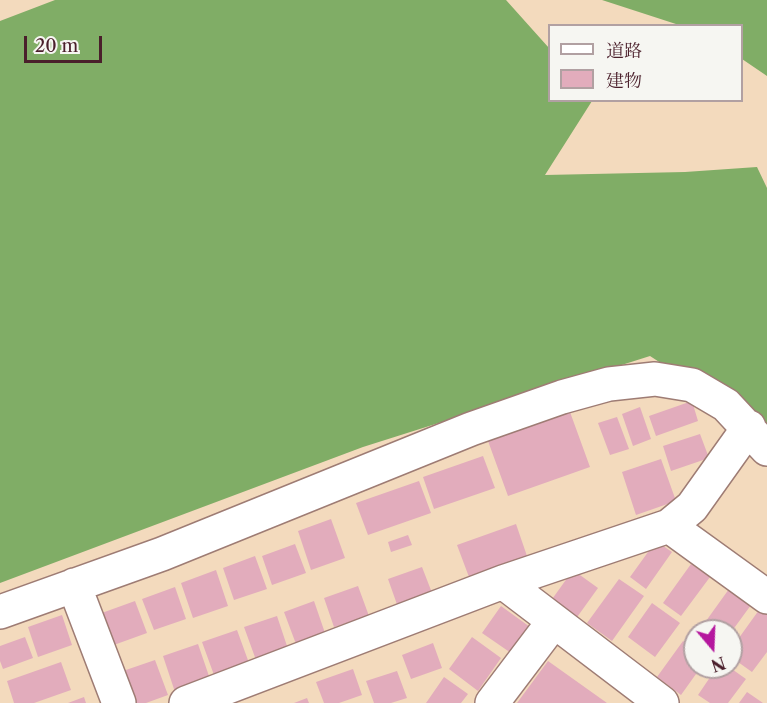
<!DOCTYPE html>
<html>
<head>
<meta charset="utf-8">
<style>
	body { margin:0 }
	#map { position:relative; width:767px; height:703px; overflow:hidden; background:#f3dabd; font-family:"Libre Caslon Text","Noto Serif JP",serif }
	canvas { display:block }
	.legend { position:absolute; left:548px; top:24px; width:195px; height:78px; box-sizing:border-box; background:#f6f6f2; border:2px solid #b1a0a2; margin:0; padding:8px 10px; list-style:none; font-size:18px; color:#4a1f2b }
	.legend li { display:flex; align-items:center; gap:12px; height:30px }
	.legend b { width:30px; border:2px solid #b1a0a2 }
	.north { position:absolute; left:683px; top:619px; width:60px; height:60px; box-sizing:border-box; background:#f6f6f2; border:2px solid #b1a0a2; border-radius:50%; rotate:161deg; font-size:16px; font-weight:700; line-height:24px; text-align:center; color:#4a1f2b }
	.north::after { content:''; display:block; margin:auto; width:21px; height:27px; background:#b5179e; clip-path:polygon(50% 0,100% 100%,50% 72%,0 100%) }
	.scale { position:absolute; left:24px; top:36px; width:78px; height:27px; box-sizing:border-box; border:3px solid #4a1f2b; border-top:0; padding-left:8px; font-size:18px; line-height:21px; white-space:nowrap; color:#4a1f2b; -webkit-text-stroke:4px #f6f6f2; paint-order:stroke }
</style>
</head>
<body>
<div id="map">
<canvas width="767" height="703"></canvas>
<ul class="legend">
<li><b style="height:8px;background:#fff"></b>道路</li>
<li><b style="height:16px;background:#e2acbc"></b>建物</li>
</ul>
<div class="north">N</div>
<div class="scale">20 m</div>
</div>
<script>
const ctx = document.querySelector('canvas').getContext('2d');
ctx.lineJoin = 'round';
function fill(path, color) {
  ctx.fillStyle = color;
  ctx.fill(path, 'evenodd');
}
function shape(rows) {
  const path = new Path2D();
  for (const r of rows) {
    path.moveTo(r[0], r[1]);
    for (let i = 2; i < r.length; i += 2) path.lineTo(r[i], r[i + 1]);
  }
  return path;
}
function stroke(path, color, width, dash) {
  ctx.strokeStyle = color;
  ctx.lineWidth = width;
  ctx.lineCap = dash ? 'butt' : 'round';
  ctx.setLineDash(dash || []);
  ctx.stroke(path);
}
fill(shape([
	[55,0,506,0,549,48,550,100,592,101,545,175,685,172,757,167,767,188,767,432,650,356,363,447,0,583,0,21],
	[602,0,767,0,767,76,742,59,742,26,679,25]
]), '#80ad66');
fill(shape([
	[692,401,698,421,656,436,649,416],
	[640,407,651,439,633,446,622,414],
	[570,412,590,467,508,496,488,441],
	[617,417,629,449,610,455,598,423],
	[700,434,709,458,671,471,663,446],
	[483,456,495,488,434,509,423,477],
	[661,459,676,501,636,515,622,472],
	[419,481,431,513,368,535,356,503],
	[331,519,345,558,311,570,298,531],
	[516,524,527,556,469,577,457,545],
	[408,535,412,545,391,552,388,542],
	[656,541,672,552,646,589,630,577],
	[295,544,306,573,272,585,262,556],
	[255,556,267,589,234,600,223,568],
	[691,564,710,577,681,616,663,603],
	[422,567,434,598,399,610,388,579],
	[216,570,228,606,193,618,181,583],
	[573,570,598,588,575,620,550,602],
	[619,579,644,596,612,641,587,623],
	[358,586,369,616,334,627,324,598],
	[175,587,186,619,154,630,142,599],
	[729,589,751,605,732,631,705,631,701,628],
	[135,601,147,633,111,646,99,614],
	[314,601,325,633,296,644,284,612],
	[652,603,680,623,655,657,628,637],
	[501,606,530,627,511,653,482,633],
	[759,610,767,615,767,652,752,672,731,657,731,649],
	[62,615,72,645,38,657,28,627],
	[277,616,288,649,256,660,244,627],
	[237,630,249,663,214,675,202,642],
	[25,637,33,658,3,669,0,661,0,646],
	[472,637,501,658,478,691,449,669],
	[683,641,695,649,695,667,701,667,681,695,657,677],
	[433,643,442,668,411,679,402,655],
	[198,644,210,679,175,692,163,656],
	[155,660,168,695,146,703,135,703,123,671],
	[548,661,607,703,517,703],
	[61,662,71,690,34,703,14,703,7,681],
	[717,667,729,667,746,679,728,703,710,703,698,695],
	[353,669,362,695,339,703,324,703,316,682],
	[397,671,407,698,391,703,374,703,366,681],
	[444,677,468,694,461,703,426,703],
	[747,692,763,703,739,703],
	[84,697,86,703,68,703],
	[307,698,309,703,294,703]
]), '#e2acbc');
const minor = shape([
	[669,526,767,597],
	[503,582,662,703],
	[74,585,119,703],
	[0,612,162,554,471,429,562,397,609,384,655,379,692,385,726,405,767,449],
	[186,703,503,582,669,526,692,507,749,427],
	[492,703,554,621]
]);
stroke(minor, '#9e7c74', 36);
stroke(minor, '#fff', 33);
</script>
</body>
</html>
